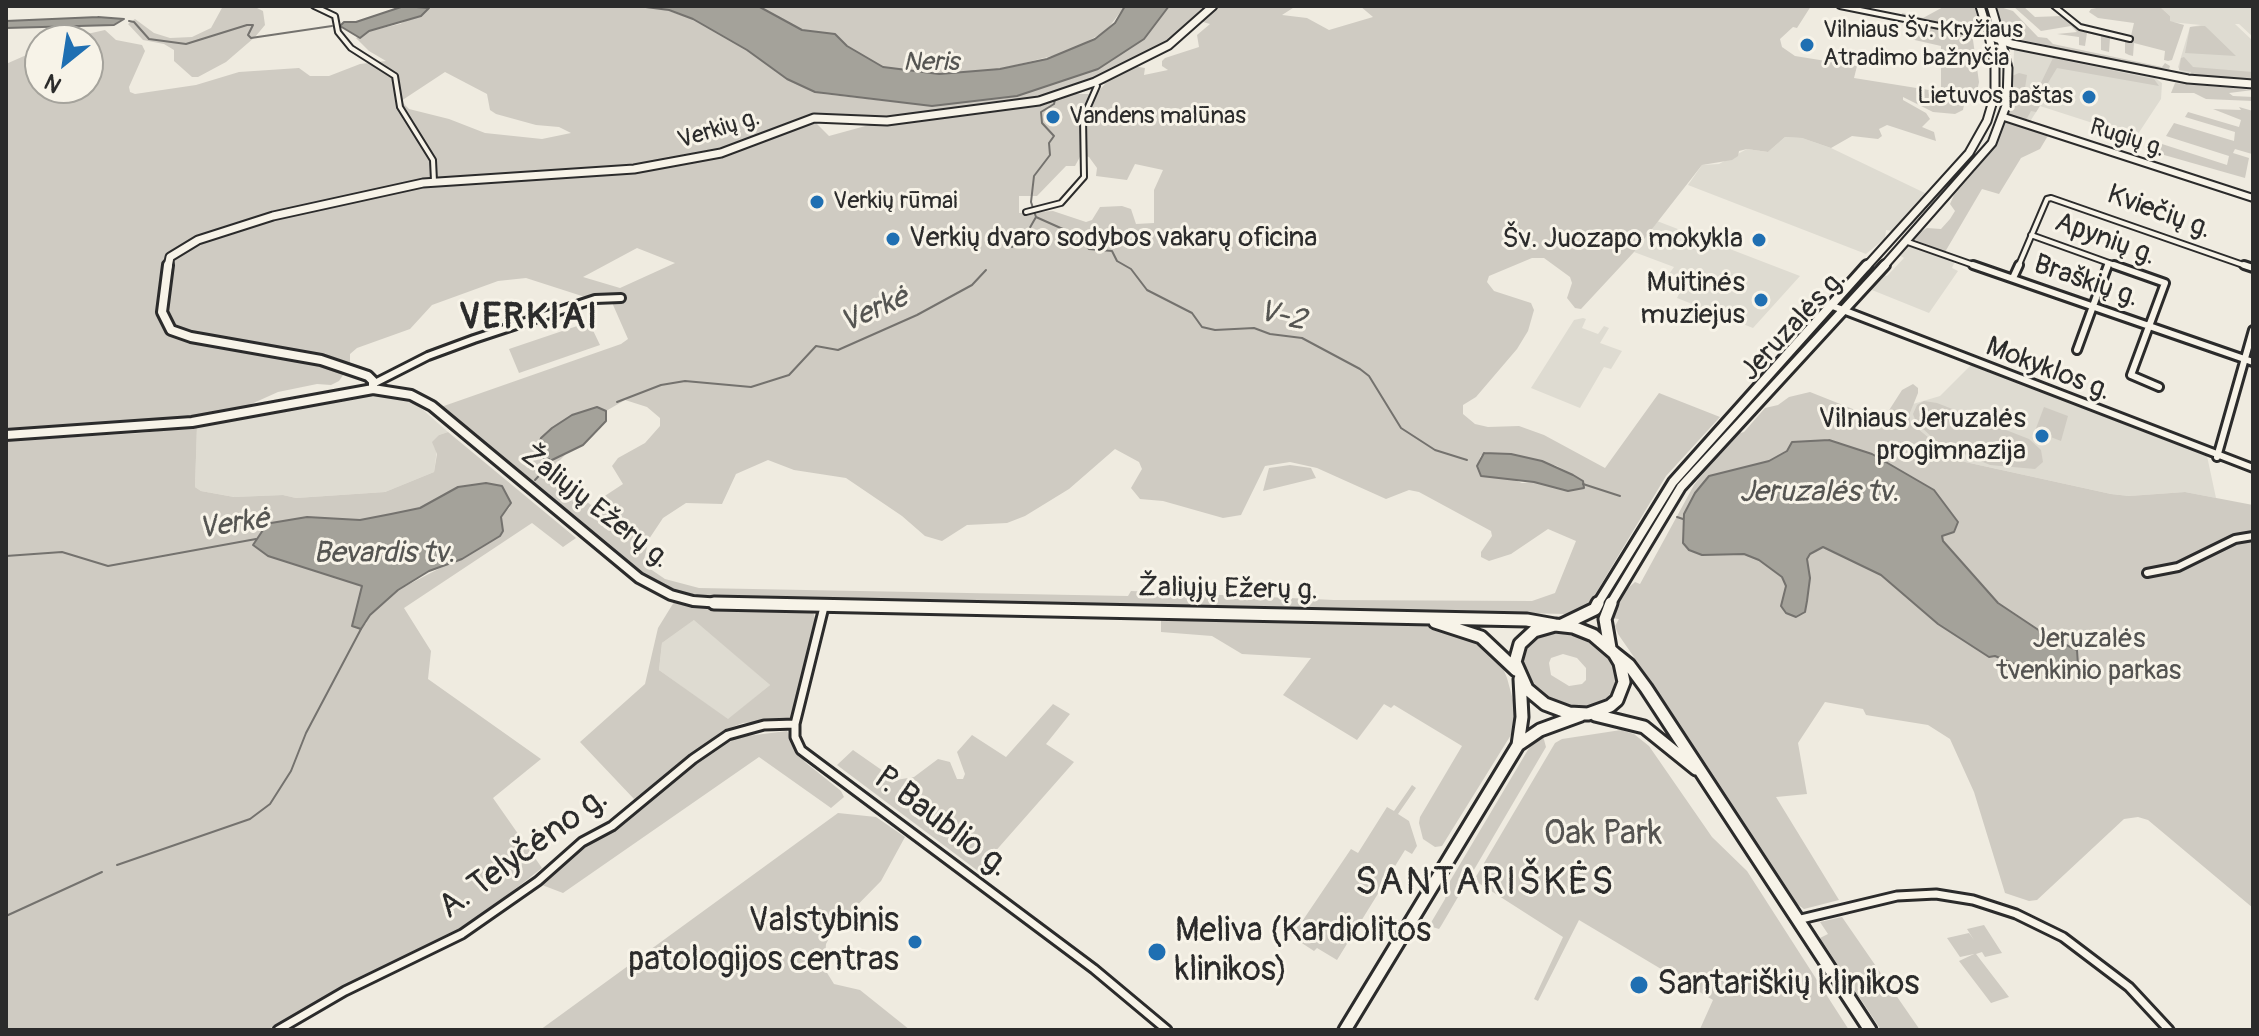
<!DOCTYPE html>
<html>
<head>
<meta charset="utf-8">
<style>
	body { margin:0 }
	#map { position:relative; width:2259px; height:1036px; overflow:hidden; background:#efebe0; font-family:Pangolin,sans-serif }
	canvas { display:block }
	.frame { position:absolute; inset:0; border:8px solid #2b2b2b; pointer-events:none }
	.north { position:absolute; left:24px; top:24px; width:80px; height:80px; box-sizing:border-box; background:#f7f3e8; border:2px solid #a5a39c; border-radius:50%; rotate:210deg; font-size:22px; font-weight:700; line-height:32px; text-align:center; color:#2b2b2b }
	.north::after { content:''; display:block; margin:auto; width:28px; height:36px; background:#1f6fb2; clip-path:polygon(50% 0,100% 100%,50% 72%,0 100%) }
</style>
</head>
<body>
<div id="map">
<canvas width="2259" height="1036"></canvas>
<div class="frame"></div>
<div class="north">N</div>
</div>
<script>
const ctx = document.querySelector('canvas').getContext('2d');
ctx.lineJoin = 'round';
function fill(path, color) {
  ctx.fillStyle = color;
  ctx.fill(path, 'evenodd');
}
function shape(rows) {
  const path = new Path2D();
  for (const r of rows) {
    path.moveTo(r[0], r[1]);
    for (let i = 2; i < r.length; i += 2) path.lineTo(r[i], r[i + 1]);
  }
  return path;
}
function stroke(path, color, width, dash) {
  ctx.strokeStyle = color;
  ctx.lineWidth = width;
  ctx.lineCap = dash ? 'butt' : 'round';
  ctx.setLineDash(dash || []);
  ctx.stroke(path);
}
function label(font, color, halo, rows, align = 'center') {
  ctx.font = font + ' Pangolin,sans-serif';
  ctx.lineWidth = 6;
  ctx.setLineDash([]);
  ctx.textBaseline = 'middle';
  ctx.strokeStyle = halo;
  ctx.fillStyle = color;
  for (const [text, x, y, turn = 0] of rows) {
    ctx.save();
    ctx.translate(x, y);
    ctx.rotate((+turn || 0) * Math.PI / 180);
    ctx.textAlign = isNaN(turn) ? turn : align;
    if (halo) ctx.strokeText(text, 0, 0);
    ctx.fillText(text, 0, 0);
    ctx.restore();
  }
}
fill(shape([
	[2159,6,2253,6,2253,37,2239,24,2235,24,2253,41,2253,80,2189,76,2181,72,2178,67,2190,27,2201,25,2170,22,2170,16],
	[2014,47,2155,78,2162,83,2161,99,2136,137,2040,106,2029,123,2013,118,2008,116,2013,93],
	[1785,137,1802,138,1831,148,1927,194,1892,231,1886,230,1885,238,1866,254,1688,185,1702,165,1719,164,1747,149,1768,152],
	[1657,221,1800,276,1753,328,1677,298,1679,294,1660,287,1674,267,1634,252],
	[1908,246,1955,261,1952,268,1958,271,1929,313,1867,288,1881,274,1887,276,1904,258,1899,255],
	[1583,318,1586,319,1582,328,1598,334,1604,326,1609,328,1600,343,1622,351,1611,369,1604,367,1580,408,1531,388,1574,320],
	[1971,365,2207,456,2216,498,2185,492,2129,496,2111,494,1947,458,1936,451,1934,442,1910,422,1910,413,1913,404,1940,396],
	[354,395,383,395,413,401,448,432,439,435,434,472,385,492,296,498,283,495,234,497,201,491,195,487,197,426],
	[695,619,770,685,728,720,659,670,662,643]
]), '#dedbd1');
fill(shape([
	[223,6,255,7,263,11,265,25,255,37,226,62,198,77,192,77,174,61,174,50,164,44,143,40,128,24,135,19,154,33,170,38,192,37,211,28],
	[427,6,660,8,693,19,747,50,787,79,823,94,932,106,1017,96,1098,69,1144,39,1169,6,1296,6,1282,15,1307,18,1329,30,1373,17,1360,6,1811,6,1797,28,1793,27,1780,39,1782,47,1795,56,1857,66,1854,78,1929,90,1941,89,1941,46,1906,38,1902,13,1923,18,1945,6,1977,6,1984,30,1972,33,1979,82,1976,97,1945,91,1957,98,1964,105,1963,110,1955,114,1933,112,1903,97,1903,100,1926,113,1930,119,1922,127,1934,132,1936,141,1887,125,1879,129,1882,136,1878,139,1852,136,1831,148,1802,138,1785,137,1768,152,1747,149,1739,151,1738,156,1732,160,1702,165,1634,252,1581,309,1575,308,1567,298,1572,283,1570,277,1544,258,1532,258,1489,276,1487,282,1494,291,1531,303,1534,310,1528,331,1517,349,1476,397,1463,405,1463,414,1475,424,1488,427,1519,426,1544,435,1605,468,1659,393,1720,417,1666,476,1590,603,1567,614,713,598,666,589,628,565,441,407,621,344,628,339,610,298,585,297,526,278,498,281,432,305,410,329,357,348,350,354,350,365,339,381,331,385,317,384,278,392,238,410,208,416,6,430,6,64,40,49,40,88,88,88,88,40,60,40,105,30,116,40,142,45,145,51,129,87,130,92,135,94,196,85,239,72,299,68,310,76,329,76,360,64,386,61,369,51,356,38,369,31,400,24,429,8],
	[1196,20,1210,24,1197,35,1199,47,1165,58,1162,61,1162,66,1168,70,1144,75,1145,68,1127,65,1134,57,1173,40,1185,24],
	[445,72,487,94,490,110,496,114,536,125,559,127,571,133,542,139,485,133,449,119,409,109,401,101],
	[1093,81,1105,84,1096,94,1071,94,1045,102,981,113,869,125,829,136,811,118,834,115,864,118,924,116,1042,99],
	[1081,155,1089,157,1097,168,1096,176,1127,180,1135,164,1163,170,1154,190,1154,223,1136,224,1131,209,1122,206,1100,207,1092,220,1086,222,1053,211,1019,213,1019,196,1037,196,1066,166,1075,166],
	[637,248,675,263,620,288,583,277],
	[625,400,647,407,660,418,660,426,645,443,618,458,612,466,623,484,591,505,549,471,566,454,552,460,539,454,538,445,572,415,597,407,606,411],
	[1115,449,1139,462,1142,469,1131,488,1140,499,1163,501,1223,518,1241,515,1265,466,1290,462,1317,468,1386,499,1409,490,1419,492,1491,531,1492,536,1481,552,1481,557,1489,561,1511,554,1548,529,1576,541,1555,593,1532,601,1334,600,1131,591,1128,596,699,588,665,579,643,564,649,539,663,518,686,503,722,504,736,474,768,460,794,470,846,478,902,516,925,536,942,541,967,525,1007,523,1025,516,1069,489],
	[1492,454,1511,454,1557,466,1573,475,1568,491,1534,482,1522,483,1477,466,1481,455],
	[758,6,1125,6,1106,31,1068,52,1000,69,939,74,883,67,847,46,835,34,802,30],
	[1997,6,2013,11,2038,37,2047,38,2053,44,2162,67,2165,63,2170,66,2169,69,2144,67,2009,37,2002,32],
	[2013,6,2023,6,2035,17,2062,16,2077,28,2130,40,2134,23,2098,18,2089,12,2091,9,2107,6,2159,6,2170,16,2170,21,2184,25,2172,60,2168,61,2164,60,2165,51,2134,43,2133,56,2129,55,2125,53,2125,41,2110,38,2109,52,2101,50,2101,36,2087,33,2085,46,2079,45,2079,37,2057,34,2077,32,2071,26,2041,31],
	[2201,26,2205,26,2236,56,2185,53,2190,27],
	[2184,57,2193,67,2253,72,2253,80,2192,76,2191,72,2179,70,2181,58],
	[2053,58,2154,79,2159,86,2057,68,2037,101,2041,104,2036,112,2031,111,2026,120,2030,122,2008,116,2012,76,2019,73,2027,75,2025,88,2037,91],
	[2175,83,2253,90,2229,93,2233,96,2253,97,2253,101,2206,99,2194,93,2171,93],
	[2239,107,2253,111,2252,154,2235,149,2233,153,2249,158,2245,178,2157,153,2162,144,2227,165,2229,156,2166,136,2174,123,2234,141,2235,132,2185,117,2188,112,2239,127,2241,120,2213,109,2241,110],
	[2006,121,2049,134,2040,149,2021,158,1999,194,1982,189,1945,252,1915,240,1916,235,1927,228,1941,229,1950,219,1955,211,1950,204,1954,195,1986,158],
	[589,322,600,345,519,373,509,349],
	[1913,384,1918,388,1918,393,1910,413,1910,422,1934,442,1936,451,1947,458,2111,494,2129,496,2185,492,2253,505,2253,908,2148,820,2138,817,2124,819,2037,900,2029,901,2005,893,1974,792,1950,739,1928,725,1866,715,1863,709,1825,702,1798,743,1807,794,1776,797,1839,900,1804,909,1797,904,1653,691,1656,689,1618,634,1615,626,1619,619,1611,618,1612,613,1627,589,1635,582,1640,584,1694,485,1733,435,1744,432,1765,408,1778,405,1789,397,1810,392,1878,419,1886,415,1902,390],
	[1924,401,1937,403,2029,439,2041,450,2043,462,2035,469,1990,465,1938,443,1916,422,1913,414,1917,405],
	[2044,407,2068,416,2061,441,2035,431],
	[197,426,195,487,201,491,234,497,283,495,296,498,385,492,434,472,437,454,432,442,439,435,448,432,576,538,563,547,532,523,404,608,431,651,428,679,541,759,493,798,542,868,486,912,442,939,353,981,267,1030,6,1030,6,441,142,433],
	[486,483,502,486,509,499,510,507,501,517,492,541,398,590,369,615,366,624,353,625,363,586,268,556,254,545,265,527,271,523,307,517,360,520,391,514,420,508,458,487],
	[1290,465,1311,468,1316,478,1263,491,1269,468],
	[674,602,695,606,808,610,814,614,815,620,792,719,743,723,724,730,634,799,580,742,645,684,658,628],
	[694,620,770,685,728,719,659,670,662,643],
	[1161,617,1402,622,1435,627,1477,640,1500,661,1507,678,1516,711,1514,730,1442,846,1435,847,1423,839,1419,823,1420,817,1462,746,1394,705,1391,708,1384,704,1357,740,1283,695,1311,658,1242,654,1212,636,1161,632],
	[1550,632,1583,637,1609,657,1615,671,1616,685,1606,702,1592,708,1576,710,1550,702,1530,686,1521,665,1523,652,1536,637],
	[1563,654,1577,658,1586,668,1586,680,1582,684,1569,686,1551,675,1549,663,1551,658],
	[1053,704,1070,714,1046,744,1074,762,978,871,837,765,853,750,896,780,914,777,938,759,950,762,957,779,963,779,965,774,957,752,972,735,1006,757],
	[1621,730,1634,734,1649,746,1712,837,1747,871,1849,1030,1702,1030,1700,1029,1713,1000,1579,920,1538,1001,1534,999,1563,937,1474,880,1555,743,1562,739],
	[787,731,805,762,841,791,844,797,831,808,759,757,563,893,542,885,567,857,620,826,714,749,739,737],
	[1543,736,1546,747,1441,926,1439,929,1429,926,1445,899,1450,881,1532,743],
	[1412,785,1416,788,1398,814,1409,821,1417,846,1412,854,1405,850,1337,960,1317,948,1314,951,1285,932,1293,919,1301,923,1351,849,1358,853,1387,807,1394,811],
	[838,813,876,817,905,837,881,881,834,929,826,944,824,968,834,984,860,990,910,1030,540,1030],
	[1842,917,1920,1030,1881,1030,1820,938,1828,934,1820,922],
	[1984,925,2002,953,1985,957,1982,952,1976,954,2009,997,1991,1003,1959,961,1974,954,1960,957,1947,938,1969,933,1974,940,1967,929]
]), '#cfcbc2');
const water = shape([
	[404,6,429,8,421,16,369,31,360,38,340,26,344,22,356,22,404,6],
	[638,6,758,6,802,30,835,34,847,46,883,67,939,74,1000,69,1047,59,1095,39,1115,23,1125,6,1169,6,1144,39,1098,69,1017,96,932,106,815,92,787,79,747,50,693,19,669,10,638,6],
	[98,17,124,19,114,25,6,28,6,21,98,17],
	[597,407,606,411,606,421,583,445,552,460,547,461,539,454,537,450,541,438,552,428,572,415,597,407],
	[1829,440,1872,454,1934,490,1958,522,1954,532,1942,536,1943,541,1998,603,2049,637,2077,650,2078,665,2031,671,1995,656,1989,657,1938,624,1881,575,1823,547,1810,554,1807,559,1810,578,1807,601,1805,612,1796,617,1786,613,1781,606,1786,586,1782,577,1759,560,1744,554,1702,555,1689,550,1683,543,1684,514,1695,493,1709,476,1769,461,1787,451,1792,442,1829,440],
	[1484,453,1511,454,1542,461,1573,475,1583,481,1584,488,1568,491,1534,482,1481,476,1477,466,1484,453],
	[486,483,502,486,511,503,501,517,503,531,500,536,462,559,429,571,398,590,370,615,361,629,352,626,362,586,268,556,253,545,265,527,271,523,307,517,360,520,391,514,420,508,458,487,486,483]
]);
fill(water, '#a4a29a');
stroke(water, '#74726e', 2);
stroke(shape([
	[129,21,134,22,149,39,186,44,247,25,253,25,248,35,251,38,332,26],
	[1036,217,1074,234],
	[1028,231,1036,217,1031,202,1034,176,1050,155,1049,143,1054,136,1042,123,1041,112,1054,104,1055,99],
	[1078,237,1089,249,1112,251,1117,261,1131,269,1147,290,1192,313,1202,327,1215,330,1254,328,1270,334,1302,338,1360,369,1369,376,1401,428,1435,450,1467,460],
	[1012,247,1026,233],
	[617,402,661,385,685,381,751,387,789,375,816,346,838,350,917,315,972,285,986,270],
	[535,480,549,465,549,459],
	[1583,484,1620,496],
	[1677,517,1683,519],
	[6,556,62,552,108,566,256,539],
	[117,865,250,819,270,804,291,771,306,733,361,629],
	[6,916,102,872]
]), '#74726e', 2);
const minorFar2 = shape([
	[314,6,335,16,338,32,351,48,395,76,400,107,433,160,434,181],
	[1840,6,1989,36],
	[2054,6,2080,27,2130,39],
	[1026,212,1061,203,1084,177,1083,118,1097,86,1095,82],
	[2031,235,2120,267],
	[1905,241,1979,267],
	[2018,267,2047,199,2051,198,2249,267],
	[2108,267,2109,263]
]);
const minorFar1 = shape([
	[1973,265,2253,362],
	[2114,265,2165,283,2131,375,2159,387],
	[2244,265,2253,268],
	[2013,278,2019,265],
	[1830,305,2253,468],
	[2077,350,2108,265],
	[373,384,428,356,474,339,595,299,621,298],
	[2217,457,2253,330],
	[2147,573,2178,567,2235,539,2253,536]
]);
const minor = shape([
	[824,607,795,724,795,737,801,750,1094,969,1167,1030],
	[1797,920,1897,896,1936,894,1973,900,2016,914,2063,937,2129,987,2169,1030],
	[278,1030,345,991,462,934,538,881,582,842,612,826,693,759,728,735,764,725,795,724]
]);
const tertiary = shape([
	[2004,117,2253,198]
]);
const secondaryFar2 = shape([
	[168,267,170,257,198,240,273,216,423,183,634,169,721,153,814,118,887,121,1039,101,1095,82,1169,45,1213,6],
	[1866,267,1969,153,1987,121,1995,94,1995,65,1989,36],
	[1883,267,1992,143,2007,103,2008,68,2001,40]
]);
const secondaryFar1 = shape([
	[168,265,162,312,171,330,191,337,321,360,368,376,373,381,373,389],
	[6,435,192,422,373,389,411,395,432,406,639,578,671,595,693,601,750,605],
	[1597,605,1673,482,1867,265],
	[1610,605,1681,487,1885,265]
]);
const secondary = shape([
	[714,603,1527,620,1555,625],
	[1435,622,1481,637,1516,670],
	[1555,625,1573,627,1593,635,1614,653,1620,663,1624,682,1617,700,1610,706,1588,714,1569,713,1545,704,1527,689,1515,662,1520,644,1534,631,1555,625],
	[1562,625,1595,609,1598,603],
	[1610,648,1605,619,1611,603],
	[1614,653,1629,665,1646,688,1870,1030],
	[1595,715,1644,727,1696,769],
	[1518,745,1540,730,1581,715],
	[1345,1030,1518,745,1522,717,1520,679]
]);
const primary = shape([
	[1980,6,1989,36,2012,44,2188,79,2253,84],
	[1991,6,2001,40]
]);
stroke(minorFar2, '#2b2b2b', 8);
stroke(minorFar1, '#2b2b2b', 12);
stroke(minor, '#2b2b2b', 13);
stroke(tertiary, '#2b2b2b', 10);
stroke(secondaryFar2, '#2b2b2b', 11);
stroke(secondaryFar1, '#2b2b2b', 14);
stroke(secondary, '#2b2b2b', 17);
stroke(primary, '#2b2b2b', 11);
stroke(minorFar2, '#f7f3e8', 4);
stroke(minorFar1, '#f7f3e8', 6);
stroke(minor, '#f7f3e8', 7);
stroke(tertiary, '#f7f3e8', 6);
stroke(secondaryFar2, '#f7f3e8', 7);
stroke(secondaryFar1, '#f7f3e8', 8);
stroke(secondary, '#f7f3e8', 11);
stroke(primary, '#f7f3e8', 7);
for (const [x, y, r, color] of [
	[1807,45,8,"#1f6fb2"],
	[2089,97,8,"#1f6fb2"],
	[1053,117,8,"#1f6fb2"],
	[817,202,8,"#1f6fb2"],
	[893,239,8,"#1f6fb2"],
	[1759,240,8,"#1f6fb2"],
	[1761,300,8,"#1f6fb2"],
	[2042,436,8,"#1f6fb2"],
	[915,942,8,"#1f6fb2"],
	[1157,952,10,"#1f6fb2"],
	[1639,985,10,"#1f6fb2"]
]) {
  const dot = new Path2D();
  dot.arc(x, y, r, 0, 2 * Math.PI);
  ctx.fillStyle = color;
  ctx.fill(dot);
  stroke(dot, '#f7f3e8', 3);
}
label('24px', '#2b2b2b', '#f7f3e8', [
	["Vilniaus Šv. Kryžiaus",1823,31],
	["Atradimo bažnyčia",1823,59],
	["Lietuvos paštas",2073,97,"right"],
	["Vandens malūnas",1069,117],
	["Verkių rūmai",833,202]
], 'left');
label('24px', '#2b2b2b', '#f7f3e8', [
	["Verkių g.",719,130,-17],
	["Rugių g.",2127,139,18]
]);
label('italic 26px', '#555552', '#f7f3e8', [
	["Neris",931,63]
]);
label('28px', '#2b2b2b', '#f7f3e8', [
	["Kviečių g.",2159,213,20],
	["Apynių g.",2105,240,20],
	["Braškių g.",2086,282,19],
	["Jeruzalės g.",1794,326,-47],
	["Mokyklos g.",2048,370,21],
	["Žaliųjų Ežerų g.",595,508,38],
	["Žaliųjų Ežerų g.",1228,590,1]
]);
label('28px', '#2b2b2b', '#f7f3e8', [
	["Verkių dvaro sodybos vakarų oficina",909,239,"left"],
	["Šv. Juozapo mokykla",1743,240],
	["Muitinės",1745,284],
	["muziejus",1745,316],
	["Vilniaus Jeruzalės",2026,420],
	["progimnazija",2026,452]
], 'right');
label('28px', '#545351', '#f7f3e8', [
	["Jeruzalės",2089,640],
	["tvenkinio parkas",2089,672]
]);
label('italic 30px', '#555552', '#f7f3e8', [
	["Verkė",875,311,-24],
	["V-2",1282,317,13],
	["Jeruzalės tv.",1819,493],
	["Verkė",234,525,-9],
	["Bevardis tv.",384,554]
]);
label('34px', '#2b2b2b', '#f7f3e8', [
	["P. Baublio g.",941,823,37],
	["A. Telyčėno g.",524,854,-36]
]);
label('34px', '#545351', '#f7f3e8', [
	["Oak Park",1603,835]
]);
label('34px', '#2b2b2b', '#f7f3e8', [
	["Valstybinis",899,922,"right"],
	["patologijos centras",899,961,"right"],
	["Meliva (Kardiolitos",1175,932],
	["klinikos)",1175,971],
	["Santariškių klinikos",1657,985]
], 'left');
ctx.letterSpacing = '2px';
label('bold 36px', '#2b2b2b', '#f7f3e8', [
	["VERKIAI",529,319]
]);
ctx.letterSpacing = '0px';
ctx.letterSpacing = '2px';
label('38px', '#2b2b2b', '#f7f3e8', [
	["SANTARIŠKĖS",1485,884]
]);
ctx.letterSpacing = '0px';
</script>
</body>
</html>
